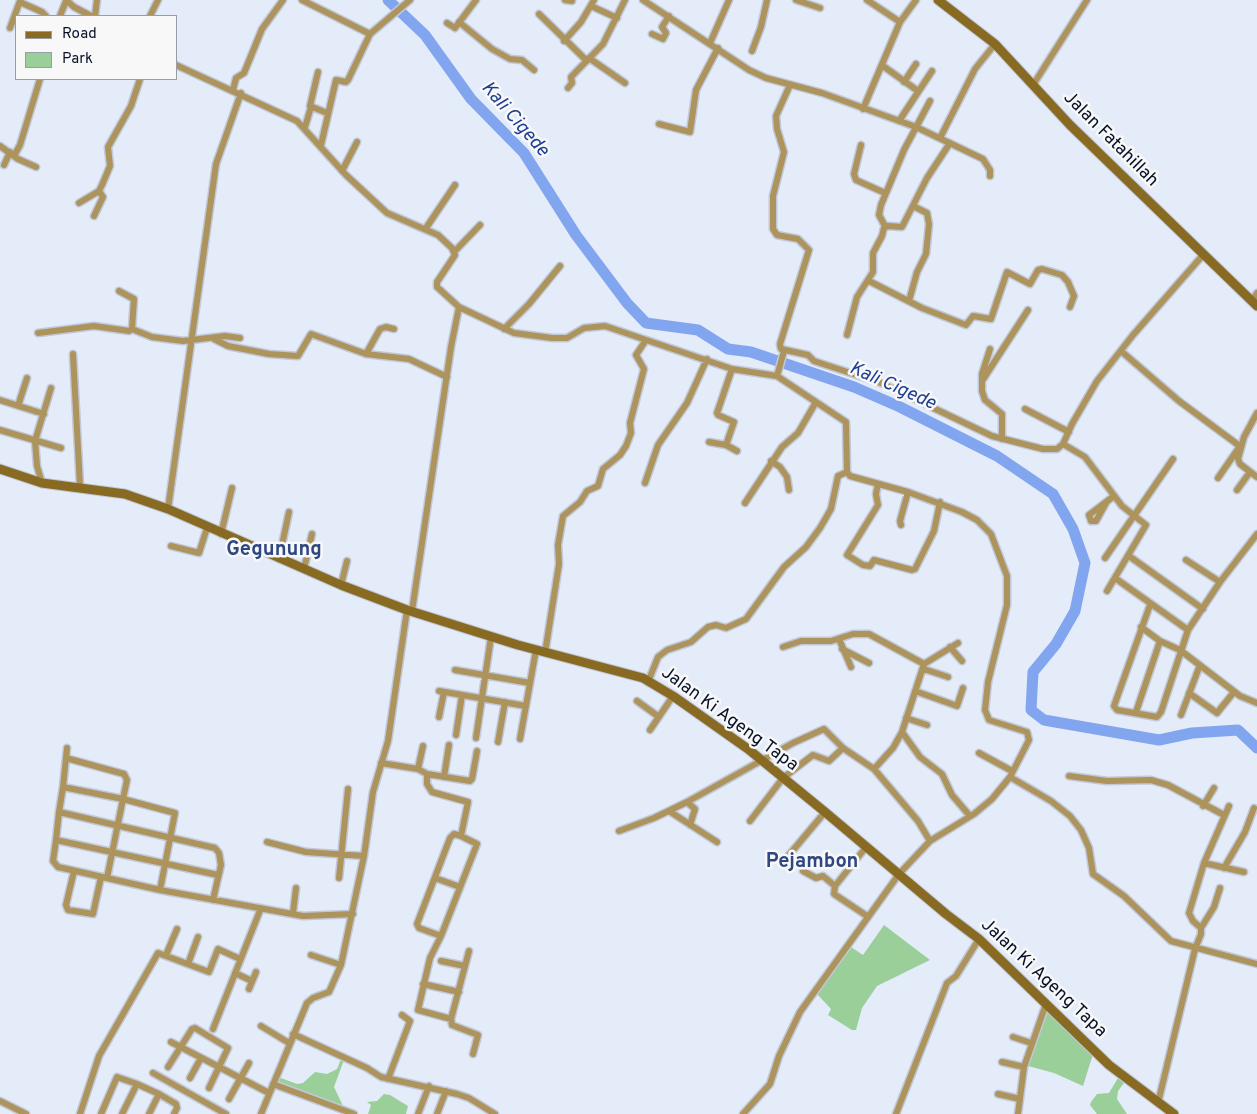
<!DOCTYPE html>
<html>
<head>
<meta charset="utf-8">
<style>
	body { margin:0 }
	#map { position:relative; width:1257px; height:1114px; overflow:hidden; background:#e4ebf9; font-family:Overpass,sans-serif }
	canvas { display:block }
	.legend { position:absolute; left:15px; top:15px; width:162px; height:65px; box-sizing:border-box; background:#f7f8f7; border:1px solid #979ca5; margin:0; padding:6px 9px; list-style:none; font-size:15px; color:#071129 }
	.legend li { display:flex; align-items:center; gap:10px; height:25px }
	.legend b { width:25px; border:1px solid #979ca5 }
</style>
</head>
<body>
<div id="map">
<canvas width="1257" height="1114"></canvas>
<ul class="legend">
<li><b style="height:6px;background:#896a22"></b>Road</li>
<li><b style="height:14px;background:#9acf9a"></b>Park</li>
</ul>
</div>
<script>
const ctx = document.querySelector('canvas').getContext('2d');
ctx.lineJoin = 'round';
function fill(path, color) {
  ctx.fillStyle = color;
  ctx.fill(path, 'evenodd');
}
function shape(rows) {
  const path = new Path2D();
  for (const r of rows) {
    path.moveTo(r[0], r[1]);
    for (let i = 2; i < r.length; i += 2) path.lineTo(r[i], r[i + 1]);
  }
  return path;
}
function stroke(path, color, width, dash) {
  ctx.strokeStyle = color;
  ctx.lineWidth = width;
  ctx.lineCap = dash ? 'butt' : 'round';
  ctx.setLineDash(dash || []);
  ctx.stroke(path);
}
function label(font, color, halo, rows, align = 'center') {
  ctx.font = font + ' Overpass,sans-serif';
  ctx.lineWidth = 5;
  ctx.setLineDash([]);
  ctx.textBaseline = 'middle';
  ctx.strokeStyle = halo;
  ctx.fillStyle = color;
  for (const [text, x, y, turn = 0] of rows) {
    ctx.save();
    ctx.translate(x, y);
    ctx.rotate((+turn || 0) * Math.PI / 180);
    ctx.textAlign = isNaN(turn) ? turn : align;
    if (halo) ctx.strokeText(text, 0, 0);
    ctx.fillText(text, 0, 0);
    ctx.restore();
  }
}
fill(shape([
	[884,925,930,960,877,986,862,1008,856,1030,852,1030,828,1015,831,1009,817,994,851,947,863,955],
	[1046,1009,1093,1054,1083,1086,1054,1073,1028,1066],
	[341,1059,344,1060,334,1087,344,1108,277,1081,281,1078,297,1084,303,1083,315,1072,327,1074,337,1069],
	[1118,1078,1124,1083,1118,1091,1117,1099,1127,1114,1097,1114,1090,1105,1091,1102,1097,1094,1109,1093],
	[384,1094,390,1095,408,1106,406,1114,368,1114,371,1105,367,1102,377,1101]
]), '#9acf9a');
stroke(shape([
	[388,0,425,35,471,99,524,153,576,235,627,303,646,323,698,330,728,349,751,352,854,387,900,407,997,456,1053,494,1073,529,1085,563,1075,611,1056,644,1033,672,1031,710,1044,720,1159,740,1192,733,1238,730,1257,748]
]), '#82a5f0', 11);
const street = shape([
	[20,0,22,3,42,12,46,16],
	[66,0,74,7,91,16],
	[302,0,370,34],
	[565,0,572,1],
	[643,0,749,70,766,78,822,93,916,127,983,159,990,170,990,176],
	[796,0,820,8],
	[867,0,900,22],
	[591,6,617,18],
	[539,14,587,61],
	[60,16,66,1],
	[95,16,97,0],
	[150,16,158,0],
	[459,22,492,49,510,59,522,60,534,70],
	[447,23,455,28,476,0],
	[10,28,20,1],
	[652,34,663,39,666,33,662,27,669,16],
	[564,41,581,22,594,0],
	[710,43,729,0],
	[752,51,761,27,767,0],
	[589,58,625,83],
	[176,65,297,121,346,175,387,213,438,235,452,248,455,255,437,282,437,287,459,307,514,333,552,338,567,338,584,328,605,326,732,369,777,376,846,422,847,472,850,476,908,492,962,512,977,520,991,534,1007,576,1007,605,988,682,985,710,989,720,1027,732,1029,740,1010,777,992,799,974,814,930,841,899,874,800,1012,779,1056,770,1084,743,1114],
	[883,66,918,91],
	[318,72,310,106,327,113],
	[904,82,916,64],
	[790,85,776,116,777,129,784,152,773,196,773,229,777,235,798,239,809,250,780,344,781,349,808,355,814,361,881,383,992,436,1043,449,1057,449,1063,444],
	[1033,85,1087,0],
	[568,88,572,83,571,77,603,44,625,0],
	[233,90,236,78,244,73,262,29,283,0],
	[863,109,900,22,916,0],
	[899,121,932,71],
	[659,124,690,132,696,90,718,48],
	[305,127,311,107],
	[940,138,975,69,995,44],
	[321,145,336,80,346,82,348,80,370,34,410,0],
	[861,145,854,174,856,180,885,193],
	[0,146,18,159,36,167],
	[14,156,20,145,40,79],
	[4,165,10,152],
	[342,171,357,142],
	[79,203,99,191,102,185,110,166,108,147,131,106,140,79],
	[94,216,103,197,99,191],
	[885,226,879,215,881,205,904,150,930,101],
	[426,228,455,185],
	[455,251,480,225],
	[869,281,922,308,966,325,973,316,991,319,1007,272,1030,284,1038,270,1042,269,1062,275,1068,282,1074,296,1070,307],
	[119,291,134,299,132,329,152,337,183,341,225,336,240,338],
	[909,301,917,272,926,254,929,224,927,213,913,206],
	[1252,301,1257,293],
	[504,329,529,304,560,266],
	[38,333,94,326,129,331,132,329],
	[847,335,857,297,873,272,873,253,882,236,884,228,888,226,902,227,927,178,950,143],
	[214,339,228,346,269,354,298,356,311,334,366,354,409,359,447,377],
	[990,349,982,374,982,391,985,400,1002,414,1002,439],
	[1121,351,1179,401,1241,447],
	[73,354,80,486],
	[366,354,380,329,386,327,394,329],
	[777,376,784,351],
	[982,381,1028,310],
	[0,400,44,414],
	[18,406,27,378],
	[1025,409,1069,432],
	[1257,413,1244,437,1238,459,1240,464,1257,477],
	[0,430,61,448],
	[709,442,726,445,737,451],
	[726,445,734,422,718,415,717,413,732,369],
	[771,461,780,467,787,477,789,490],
	[1218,478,1238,449],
	[42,483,37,466,35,441,51,388],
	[645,483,658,445,687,403,707,359],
	[878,484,876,494,878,505,847,555,863,565,870,566,874,560,912,570,915,569,934,531,940,502],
	[1237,490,1250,472],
	[745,503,782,447,798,433,816,402],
	[1106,503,1096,521,1091,521,1089,515,1114,496],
	[168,509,216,164,241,93],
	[901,525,900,521,908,492],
	[221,534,232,488],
	[171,546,199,553,207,528],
	[1129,556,1203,609],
	[1105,558,1173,459],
	[279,559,289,512],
	[1186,560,1220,582],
	[304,569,312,534],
	[1115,578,1188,630],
	[341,585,347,561],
	[1107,591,1146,525,1122,506,1085,457,1063,444,1072,424,1097,381,1133,335,1203,255],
	[1150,605,1114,706,1117,710,1157,717,1161,712,1188,630,1220,582,1257,534],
	[412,611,451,347,459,307],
	[1141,627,1160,641,1180,650,1240,696,1257,703],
	[839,639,851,667],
	[783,647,801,641,831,641,853,634,869,634,924,664,902,732,893,748,874,769,918,821,930,841],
	[950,647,962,661],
	[842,649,869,663],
	[545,653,559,564,558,545,563,516,580,502,587,491,598,486,603,469,620,455,626,446,631,433,630,423,644,369,636,355,646,340],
	[924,664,958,643],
	[924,669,948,677],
	[455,670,530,683],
	[648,682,658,657,667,650,691,642,708,627,716,625,726,628,746,619,784,567,806,547,820,528,831,509,838,476,847,472],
	[439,691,526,706],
	[915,691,957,706,963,688],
	[1189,693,1217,713,1234,692],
	[637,701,659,717],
	[1136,712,1160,641],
	[1181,715,1200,665],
	[439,717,444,692],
	[906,718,927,725],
	[650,730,673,696],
	[902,732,920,757,942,774,952,795,970,816],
	[456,735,462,695],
	[476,738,491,637],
	[520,739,536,650],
	[498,742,505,702],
	[979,753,1012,771],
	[381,763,418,769,427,774,470,781,472,779,477,751],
	[418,769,423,746],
	[427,774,427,784,432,792,468,802,461,836,477,844,441,936],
	[1069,776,1107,781,1151,780,1168,785,1224,815],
	[444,777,449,745],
	[1010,777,1051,801,1070,816,1081,830,1089,848,1093,874,1124,896,1171,941,1257,964],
	[63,787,67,748],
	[687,802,695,809,690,825],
	[1203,806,1214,788],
	[669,811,717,842],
	[59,812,63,787,123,799,127,780,124,774,66,758],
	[750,821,783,778,813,755,829,761,843,748],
	[619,831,654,818,687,802,793,743,824,729,843,748,874,769],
	[461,836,454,834,450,838,417,924,419,928,441,936,430,958,418,1010,451,1019,469,951],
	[56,840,59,812,215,848,219,853,221,865,213,900],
	[267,842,306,852,364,856],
	[784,861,825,812],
	[1204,863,1244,872],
	[1224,868,1245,832,1254,808],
	[74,871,66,905,68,910,93,914,101,877],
	[803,871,816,878,823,876,835,886],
	[218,875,56,840,53,861,58,867,160,890,303,916,353,914],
	[107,878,123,799,175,813,160,890],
	[339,878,348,789],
	[435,878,460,887],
	[293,913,296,888],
	[867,916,834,894,835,886,867,846],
	[1201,928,1214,907,1220,888],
	[166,955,177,929],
	[311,955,341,965],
	[441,961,465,966],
	[188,964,198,937],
	[235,973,252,981],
	[423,984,459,992],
	[249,989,256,972],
	[451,1019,452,1025,478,1035,473,1054],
	[261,1026,289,1043],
	[213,1029,261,908],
	[293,1034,367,1068,381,1077,457,1094,469,1098,495,1114],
	[1013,1037,1031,1043],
	[171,1042,269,1093],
	[1002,1062,1024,1067],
	[168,1067,192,1029,195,1028,228,1048,209,1088],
	[153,1073,226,1114],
	[190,1078,201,1058],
	[388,1079,410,1021,402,1015],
	[273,1084,354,1114],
	[998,1094,1020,1099],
	[229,1099,249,1063],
	[0,1101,26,1114],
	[1158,1103,1195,949,1201,934,1201,928,1193,921,1189,913,1204,863,1229,806],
	[80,1114,99,1056,158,953,209,972,218,949,240,959],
	[101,1114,117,1077,137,1084],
	[122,1114,137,1084,159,1094],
	[149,1114,159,1094,176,1104,177,1108,174,1114],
	[261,1114,307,1003,313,998,329,992,341,965,364,856,373,792,388,741,407,610],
	[418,1114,429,1086],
	[437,1114,446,1091],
	[896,1114,947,983,956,976,979,939],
	[1018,1114,1024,1067,1046,1004]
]);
const secondary = shape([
	[938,0,995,44,1070,125,1257,306],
	[0,469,42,483,125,494,168,509,341,585,407,610,518,645,643,678,673,696,748,749,825,812,946,914,979,939,1109,1065,1174,1114]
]);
stroke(street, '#c1c8d8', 9);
stroke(secondary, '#c1c8d8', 11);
stroke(street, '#ad935c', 6);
stroke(secondary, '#896a22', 9);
label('18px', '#071129', '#f7f8f7', [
	["Jalan Fatahillah",1110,140,45],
	["Jalan Ki Ageng Tapa",729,720,36],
	["Jalan Ki Ageng Tapa",1043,979,43]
]);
label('italic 19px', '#1e3d93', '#f7f8f7', [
	["Kali Cigede",514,120,49],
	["Kali Cigede",892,387,24]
]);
label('bold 20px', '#2f4882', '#f7f8f7', [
	["Gegunung",274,551],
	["Pejambon",812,863]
]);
</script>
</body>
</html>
